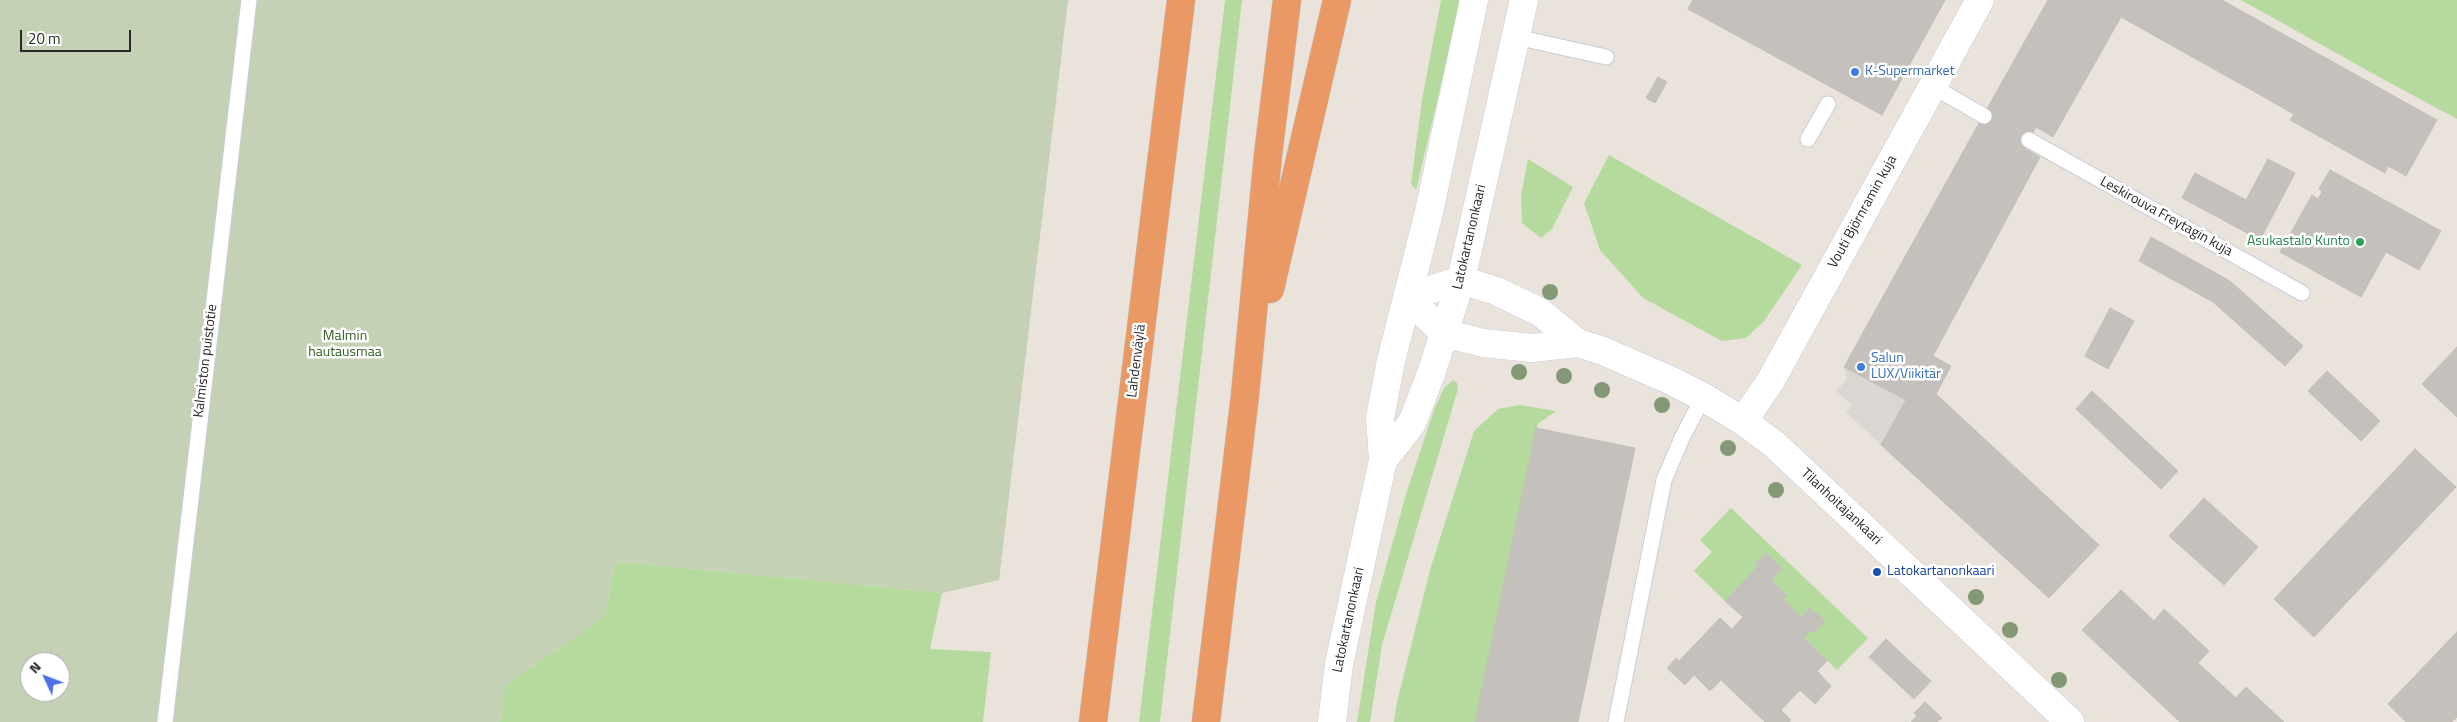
<!DOCTYPE html>
<html>
<head>
<meta charset="utf-8">
<style>
	body { margin:0 }
	#map { position:relative; width:2457px; height:722px; overflow:hidden; background:#e9e3db; font-family:"Titillium Web",sans-serif }
	canvas { display:block }
	.north { position:absolute; left:20px; top:652px; width:50px; height:50px; box-sizing:border-box; background:#fff; border:1px solid #a9a9a9; border-radius:50%; rotate:313deg; font-size:14px; font-weight:700; line-height:20px; text-align:center; color:#282828 }
	.north::after { content:''; display:block; margin:auto; width:18px; height:22px; background:#4d70e4; clip-path:polygon(50% 0,100% 100%,50% 72%,0 100%) }
	.scale { position:absolute; left:20px; top:30px; width:111px; height:22px; box-sizing:border-box; border:2px solid #282828; border-top:0; padding-left:6px; font-size:15px; line-height:18px; white-space:nowrap; color:#282828; -webkit-text-stroke:4px #fff; paint-order:stroke }
</style>
</head>
<body>
<div id="map">
<canvas width="2457" height="722"></canvas>
<div class="north">N</div>
<div class="scale">20 m</div>
</div>
<script>
const ctx = document.querySelector('canvas').getContext('2d');
ctx.lineJoin = 'round';
function fill(path, color) {
  ctx.fillStyle = color;
  ctx.fill(path, 'evenodd');
}
function shape(rows) {
  const path = new Path2D();
  for (const r of rows) {
    path.moveTo(r[0], r[1]);
    for (let i = 2; i < r.length; i += 2) path.lineTo(r[i], r[i + 1]);
  }
  return path;
}
function stroke(path, color, width, dash) {
  ctx.strokeStyle = color;
  ctx.lineWidth = width;
  ctx.lineCap = dash ? 'butt' : 'round';
  ctx.setLineDash(dash || []);
  ctx.stroke(path);
}
function label(font, color, halo, rows, align = 'center') {
  ctx.font = font + ' "Titillium Web",sans-serif';
  ctx.lineWidth = 5;
  ctx.setLineDash([]);
  ctx.textBaseline = 'middle';
  ctx.strokeStyle = halo;
  ctx.fillStyle = color;
  for (const [text, x, y, turn = 0] of rows) {
    ctx.save();
    ctx.translate(x, y);
    ctx.rotate((+turn || 0) * Math.PI / 180);
    ctx.textAlign = isNaN(turn) ? turn : align;
    if (halo) ctx.strokeText(text, 0, 0);
    ctx.fillText(text, 0, 0);
    ctx.restore();
  }
}
fill(shape([
	[1225,0,1242,0,1160,722,1139,722],
	[1441,0,1461,0,1416,190,1411,184,1422,100],
	[2241,0,2457,0,2457,119,2381,78],
	[1609,155,1802,265,1764,321,1746,338,1722,341,1643,298,1600,250,1584,203],
	[1528,159,1573,187,1552,229,1541,238,1522,223,1521,196],
	[1453,380,1457,383,1458,389,1382,645,1370,722,1357,722,1376,602,1407,491,1434,410,1444,388],
	[1520,405,1556,411,1539,423,1536,428,1475,722,1394,722,1397,702,1430,570,1474,431,1498,409],
	[1731,508,1868,638,1837,670,1804,638,1812,630,1815,632,1824,621,1810,608,1801,617,1783,599,1787,594,1771,580,1782,568,1766,553,1755,564,1758,566,1725,601,1694,571,1712,552,1700,540],
	[615,561,942,593,930,649,991,652,983,722,500,722,505,685,605,616]
]), '#b5da9e');
fill(shape([
	[0,0,1068,0,999,580,942,593,615,561,605,616,505,685,500,722,0,722],
	[30,662,60,662,60,692,30,692]
]), '#c4d1b5');
fill(shape([
	[1844,367,1906,400,1881,445,1846,412,1852,405,1836,391,1847,379]
]), '#dad6d2');
const building = shape([
	[1693,0,1945,0,1882,115,1688,9,1693,0],
	[2048,0,2222,0,2437,120,2406,176,2388,166,2385,173,2290,120,2294,114,2121,17,2053,137,2036,127,2025,149,1979,123,2048,0],
	[1658,77,1667,82,1655,103,1646,98,1658,77],
	[1979,123,2040,157,1933,356,1951,366,1936,394,2099,545,2049,598,1881,445,1906,400,1844,367,1979,123],
	[2268,159,2295,173,2260,240,2182,198,2195,173,2246,200,2268,159],
	[2330,170,2441,231,2419,270,2386,252,2361,297,2280,252,2312,195,2318,199,2322,192,2319,189,2330,170],
	[2151,237,2230,281,2303,346,2285,366,2213,302,2139,261,2151,237],
	[2110,308,2134,321,2108,369,2085,356,2110,308],
	[2457,347,2457,417,2422,384,2457,347],
	[2327,371,2380,421,2361,441,2308,391,2327,371],
	[2092,391,2178,471,2161,489,2076,409,2092,391],
	[1536,428,1635,448,1578,722,1475,722,1536,428],
	[2415,449,2456,487,2314,637,2274,599,2415,449],
	[2204,498,2258,547,2224,585,2169,536,2204,498],
	[1766,553,1782,568,1771,580,1787,595,1783,599,1801,617,1810,608,1825,621,1815,632,1812,630,1804,638,1827,661,1817,671,1831,686,1815,704,1800,690,1781,710,1791,720,1789,722,1765,722,1721,680,1710,691,1694,675,1685,685,1667,668,1676,658,1679,661,1720,618,1732,629,1743,617,1725,601,1758,566,1755,564,1766,553],
	[2121,590,2154,621,2164,609,2209,651,2198,663,2236,698,2246,687,2284,722,2180,722,2082,630,2121,590],
	[2457,632,2457,717,2452,722,2406,722,2388,704,2457,632],
	[1886,639,1931,681,1914,699,1869,657,1886,639],
	[1925,702,1942,718,1937,722,1911,722,1917,716,1914,713,1925,702]
]);
fill(building, '#c4c0bb');
stroke(building, '#c4beb6', 1);
const service = shape([
	[1516,37,1606,57],
	[1932,86,1984,116],
	[1808,139,1828,104],
	[2029,140,2302,293],
	[165,722,249,0],
	[1616,722,1664,480,1682,438,1703,397]
]);
const minor = shape([
	[1743,421,1770,382,1980,0]
]);
const tertiary = shape([
	[1407,297,1461,280,1496,291,1540,312,1578,343,1603,351,1672,381,1703,397,1743,421,1774,444,2070,722],
	[1407,297,1444,333,1483,343,1532,348,1578,343],
	[1383,460,1412,423,1432,371,1461,280,1524,0],
	[1332,722,1339,664,1383,460,1380,418,1391,361,1429,212,1474,0]
]);
const motorway = shape([
	[1270,289,1337,0],
	[1093,722,1181,0],
	[1206,722,1245,395,1268,155,1287,0]
]);
stroke(service, '#cacdd8', 17);
stroke(minor, '#cacdd8', 29);
stroke(tertiary, '#cacdd8', 29);
stroke(motorway, '#c3c3c3', 29);
stroke(service, '#fff', 15);
stroke(minor, '#fff', 28);
stroke(tertiary, '#fff', 28);
stroke(motorway, '#eb9964', 28);
ctx.fillStyle = '#839975';
for (const [x, y] of [
	[1550,292],
	[1519,372],
	[1564,376],
	[1602,390],
	[1662,405],
	[1728,448],
	[1776,490],
	[1976,597],
	[2010,630],
	[2059,680]
]) {
  ctx.beginPath();
  ctx.arc(x, y, 8, 0, 2 * Math.PI);
  ctx.fill();
}
for (const [x, y, r, color] of [
	[1855,72,5,"#3f7fe0"],
	[2360,242,5,"#2e9e5b"],
	[1861,367,5,"#3f7fe0"],
	[1877,572,5,"#1a4fb4"]
]) {
  const dot = new Path2D();
  dot.arc(x, y, r, 0, 2 * Math.PI);
  ctx.fillStyle = color;
  ctx.fill(dot);
  stroke(dot, '#fff', 2);
}
label('14px', '#366cbe', '#fff', [
	["K-Supermarket",1865,72],
	["Salun",1871,359],
	["LUX/Viikitär",1871,375]
], 'left');
label('14px', '#282828', '#fff', [
	["Vouti Björnramin kuja",1863,212,-61],
	["Leskirouva Freytagin kuja",2166,217,29],
	["Latokartanonkaari",1470,237,-77],
	["Kalmiston puistotie",206,361,-83],
	["Lahdenväylä",1137,361,-83],
	["Tilanhoitajankaari",1841,507,43],
	["Latokartanonkaari",1349,620,-78]
]);
label('14px', '#27864d', '#fff', [
	["Asukastalo Kunto",2350,242]
], 'right');
label('14px', '#305c21', '#fff', [
	["Malmin",345,337],
	["hautausmaa",345,353]
]);
label('14px', '#164399', '#fff', [
	["Latokartanonkaari",1887,572]
], 'left');
</script>
</body>
</html>
